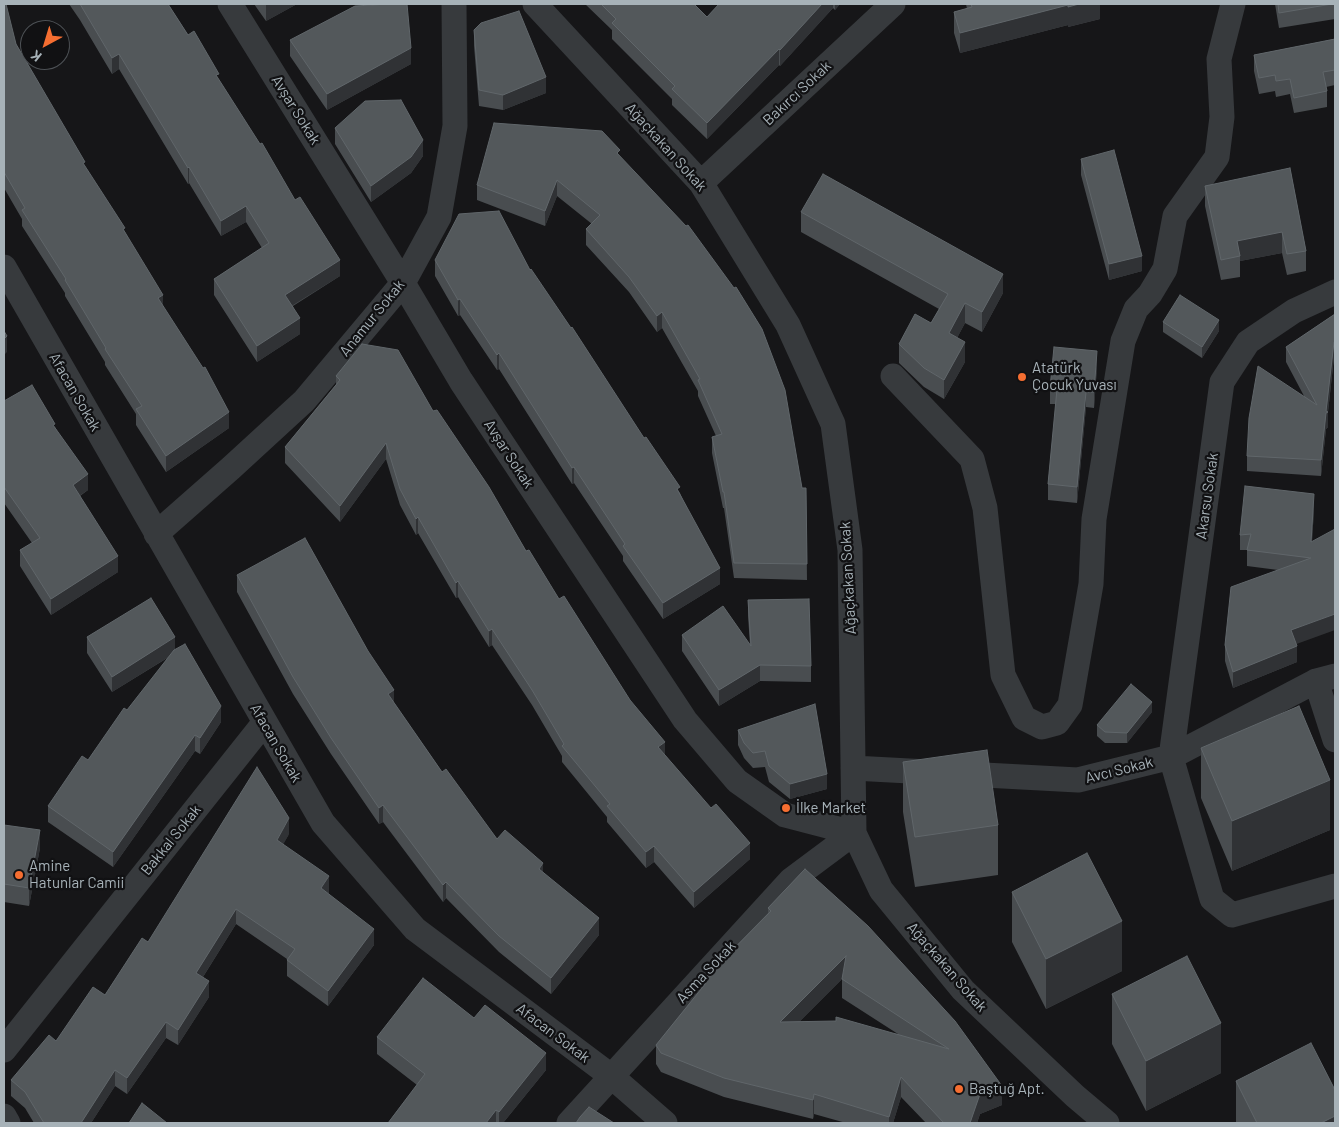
<!DOCTYPE html>
<html>
<head>
<meta charset="utf-8">
<style>
	body { margin:0 }
	#map { position:relative; width:1339px; height:1127px; overflow:hidden; background:#161618; font-family:Barlow,sans-serif }
	canvas { display:block }
	.frame { position:absolute; inset:0; border:5px solid #a7b2b8; pointer-events:none }
	.north { position:absolute; left:20px; top:20px; width:50px; height:50px; box-sizing:border-box; background:#111113; border:1px solid #4d5155; border-radius:50%; rotate:219deg; font-size:14px; font-weight:700; line-height:20px; text-align:center; color:#a7b2b8 }
	.north::after { content:''; display:block; margin:auto; width:18px; height:22px; background:#f56e31; clip-path:polygon(50% 0,100% 100%,50% 72%,0 100%) }
</style>
</head>
<body>
<div id="map">
<canvas width="1339" height="1127"></canvas>
<div class="frame"></div>
<div class="north">K</div>
</div>
<script>
const ctx = document.querySelector('canvas').getContext('2d');
ctx.lineJoin = 'round';
function shape(rows) {
  const path = new Path2D();
  for (const r of rows) {
    path.moveTo(r[0], r[1]);
    for (let i = 2; i < r.length; i += 2) path.lineTo(r[i], r[i + 1]);
  }
  return path;
}
function stroke(path, color, width, dash) {
  ctx.strokeStyle = color;
  ctx.lineWidth = width;
  ctx.lineCap = dash ? 'butt' : 'round';
  ctx.setLineDash(dash || []);
  ctx.stroke(path);
}
function fill(path, color) {
  ctx.fillStyle = color;
  ctx.fill(path, 'evenodd');
}
function label(font, color, halo, rows, align = 'center') {
  ctx.font = font + ' Barlow,sans-serif';
  ctx.lineWidth = 4.5;
  ctx.setLineDash([]);
  ctx.textBaseline = 'middle';
  ctx.strokeStyle = halo;
  ctx.fillStyle = color;
  for (const [text, x, y, turn = 0] of rows) {
    ctx.save();
    ctx.translate(x, y);
    ctx.rotate((+turn || 0) * Math.PI / 180);
    ctx.textAlign = isNaN(turn) ? turn : align;
    if (halo) ctx.strokeText(text, 0, 0);
    ctx.fillText(text, 0, 0);
    ctx.restore();
  }
}
stroke(shape([
	[230,4,403,283,461,381,685,720,737,781,785,815,854,833],
	[535,4,701,183,788,325,833,424,850,550,854,833,881,890,963,990,1075,1096,1107,1123],
	[701,183,893,4],
	[4,267,323,823,415,929,611,1076,665,1123],
	[1335,292,1294,311,1248,342,1222,382,1171,757,1212,899,1232,915,1335,886],
	[893,376,972,459,985,508,1003,675,1024,718,1042,727,1057,723,1070,705,1091,584,1094,519,1123,341,1136,309,1150,294,1165,269,1175,216,1217,157,1222,117,1219,59,1233,4],
	[156,534,231,468,304,401,403,283,439,217,455,126,454,4],
	[1316,681,1335,740],
	[853,768,1078,780,1171,757,1316,681,1335,676],
	[4,1050,264,723],
	[4,1116,8,1123],
	[569,1123,791,880,854,833]
]), '#373a3d', 25);
fill(shape([
	[4,4,16,44,85,167,125,232,163,306,229,428,166,472,136,425,136,414,105,365,105,362,65,296,65,293,22,226,22,219,4,188],
	[69,4,168,4,188,35,219,80,340,276,293,306,300,334,257,362,214,295,214,279,262,248,246,222,221,236,189,183,188,184,119,69,112,74,80,20],
	[254,4,297,4,266,21],
	[585,4,694,4,707,17,719,4,840,4,835,10,833,8,780,66,779,65,707,139,672,105,672,99,612,39,612,30],
	[966,4,1100,4,1100,19,1068,27,1068,25,960,53,954,33,954,12,967,9],
	[1275,4,1335,4,1335,19,1279,28],
	[474,30,546,93,503,110,479,106,474,46],
	[1335,39,1335,85,1326,87,1327,91,1327,107,1294,113,1290,94,1276,97,1275,91,1259,94,1254,71,1254,55],
	[290,40,411,64,327,110,290,56],
	[335,128,423,156,411,173,371,202,335,144],
	[620,157,802,488,806,488,807,580,734,578,724,508,723,508,712,453,712,437,716,436,698,396,698,391,662,328,657,332,629,292,586,245,586,229,592,224,557,196,545,226,477,200,477,185],
	[1081,159,1142,271,1109,280,1081,175],
	[1290,168,1306,251,1306,271,1287,275,1282,253,1240,261,1240,277,1221,280,1205,206,1205,186],
	[801,212,1003,293,982,332,965,323,957,338,965,362,944,399,924,387,899,363,899,344,931,323,939,309,801,232],
	[435,260,530,270,680,493,720,584,663,619,623,561,623,556,574,483,572,484,499,369,497,370,460,315,458,316,435,276],
	[1335,314,1335,357,1334,357,1328,412,1328,427,1326,429,1321,476,1247,471,1247,456,1304,396,1286,362,1286,347],
	[1163,322,1219,331,1202,358,1163,332],
	[1097,367,1094,408,1086,407,1077,503,1048,500,1048,484,1056,404,1050,404,1050,388],
	[336,376,433,411,526,551,665,755,750,859,694,908,654,862,646,868,607,822,607,817,562,762,562,756,532,705,492,645,489,647,458,597,456,598,418,533,416,535,400,505,386,459,340,522,285,463,285,447,336,385],
	[4,401,55,427,88,490,80,496,118,572,51,615,20,566,20,550,32,543,4,503],
	[1314,510,1312,541,1296,644,1297,662,1233,688,1225,661,1225,645,1278,570,1247,566,1247,550,1240,550,1240,535],
	[237,575,394,703,442,772,497,839,543,872,599,935,551,994,499,952,446,898,443,902,383,822,379,824,331,754,293,694,237,592],
	[748,600,811,666,811,682,760,681,719,706,682,651,682,635,750,645,748,616],
	[87,637,175,650,221,722,200,754,195,751,113,867,48,822,48,806,88,760,169,657,112,692,87,653],
	[1152,712,1127,743,1105,743,1097,736,1097,725],
	[738,730,827,789,790,799,769,782,765,767,753,768,744,758,738,745],
	[1201,748,1330,830,1232,871,1201,798],
	[903,762,998,825,998,875,915,887,903,812],
	[4,825,40,848,29,906,4,902],
	[289,834,283,844,329,892,328,894,374,945,328,1006,287,976,287,959,236,924,203,977,209,997,178,1045,166,1038,127,1094,115,1086,91,1123,34,1123,25,1108,11,1096,11,1080,56,1041,105,995,148,942],
	[805,869,1002,1105,980,1114,977,1123,926,1123,901,1097,893,1123,846,1123,814,1114,813,1119,724,1097,661,1072,656,1064,656,1045,703,987,703,980,768,913,768,908],
	[842,979,842,998,898,1034,799,1022],
	[1012,892,1122,971,1046,1009,1012,942],
	[1112,994,1221,1073,1146,1111,1112,1044],
	[474,1018,546,1070,503,1123,388,1123,417,1085,377,1054,377,1037],
	[1236,1081,1335,1123,1236,1123]
]), '#494d50');
fill(shape([
	[266,4,297,4,266,21],
	[822,4,833,4,833,8,780,66,780,50],
	[835,4,840,4,835,10],
	[1079,4,1100,4,1100,19,1068,27,1068,7],
	[1068,5,1068,25,960,53,960,33],
	[411,48,411,64,327,110,327,94],
	[779,49,779,65,707,139,707,123],
	[119,54,119,69,112,74,112,58],
	[546,77,546,93,503,110,503,95],
	[423,140,423,156,411,173,371,202,371,186],
	[189,167,189,183,188,184,188,168],
	[557,180,557,196,545,226,545,211],
	[246,206,246,222,221,236,221,221],
	[1282,232,1282,253,1240,261,1240,256,1237,241],
	[1142,256,1142,271,1109,280,1109,264],
	[340,260,340,276,285,310,285,295],
	[1003,274,1003,293,982,332,982,312],
	[163,295,163,311,158,298],
	[460,299,460,315,458,316,458,300],
	[965,303,965,323,949,353,949,333],
	[662,312,662,328,657,332,657,316],
	[300,318,300,334,257,362,257,346],
	[1219,320,1219,331,1202,358,1202,347],
	[7,336,7,352,4,355,4,339],
	[965,342,965,362,944,399,944,380],
	[1334,342,1334,357,1328,412,1328,427,1326,429,1321,476,1321,460],
	[1097,351,1097,367,1094,408,1094,392],
	[499,353,499,369,497,370,497,355],
	[1086,392,1086,407,1077,503,1077,487],
	[229,412,229,428,166,472,166,456],
	[386,443,386,459,340,522,340,506],
	[574,467,574,483,572,484,572,468],
	[88,474,88,490,73,500,73,485],
	[1314,494,1314,510,1311,557,1311,542],
	[418,517,418,533,416,535,416,519],
	[118,556,118,572,51,615,51,599],
	[720,568,720,584,663,619,663,603],
	[458,581,458,597,456,598,456,583],
	[1335,614,1335,630,1291,646,1291,630],
	[492,629,492,645,489,647,489,631],
	[175,637,175,653,112,692,112,677],
	[1297,646,1297,662,1233,688,1233,672],
	[760,665,760,681,719,706,719,690],
	[394,690,394,707,388,694],
	[1152,702,1152,712,1127,743,1127,733],
	[221,706,221,722,200,754,200,738],
	[195,735,195,751,113,867,113,852],
	[665,742,665,758,658,747],
	[827,774,827,789,790,799,790,784],
	[1330,780,1330,830,1232,871,1232,821],
	[383,805,383,822,379,824,379,808],
	[289,818,289,834,277,856,277,840],
	[40,830,40,848,29,906,29,888],
	[750,843,750,859,694,908,694,892],
	[654,846,654,862,646,868,646,852],
	[543,863,543,880,539,869],
	[329,876,329,892,321,904,321,888],
	[446,882,446,898,443,902,443,885],
	[236,909,236,924,196,988,196,973],
	[599,918,599,935,551,994,551,978],
	[1122,921,1122,971,1046,1009,1046,959],
	[374,929,374,945,328,1006,328,991],
	[846,956,846,975,780,1041,780,1022],
	[209,981,209,997,178,1045,178,1030],
	[166,1022,166,1038,127,1094,127,1078],
	[1221,1023,1221,1073,1146,1111,1146,1061],
	[546,1053,546,1070,503,1123,499,1123,499,1112],
	[115,1070,115,1086,91,1123,81,1123],
	[901,1077,901,1097,893,1123,889,1123,889,1117],
	[1002,1086,1002,1105,980,1114,977,1123,970,1123,980,1094],
	[814,1094,814,1114,813,1119,813,1100],
	[496,1110,496,1123,486,1123],
	[1335,1116,1335,1123,1321,1123]
]), '#303235');
const building = shape([
	[4,4,6,4,16,44,85,162,83,163,125,228,123,229,163,295,158,298,203,368,205,367,229,412,166,456,136,409,142,406,105,349,106,348,65,280,66,279,22,210,25,208,4,172,4,4],
	[80,4,168,4,188,35,194,31,219,74,216,75,260,144,262,143,295,200,300,197,340,260,285,295,300,318,257,346,214,279,269,243,246,206,221,221,189,167,188,168,119,54,112,58,80,4],
	[389,4,407,4,411,48,327,94,290,40,355,6,389,4],
	[601,4,694,4,707,17,719,4,822,4,780,50,779,49,707,123,672,89,675,86,612,23,616,19,601,4],
	[971,4,1079,4,1068,7,1068,5,960,33,954,12,972,7,971,4],
	[1278,4,1332,4,1279,13,1278,4],
	[519,11,546,77,503,95,479,90,474,30,481,23,519,11],
	[1335,39,1335,70,1323,72,1327,91,1294,98,1290,79,1276,81,1275,75,1259,78,1254,55,1335,39],
	[401,100,423,140,411,157,371,186,335,128,365,101,401,100],
	[494,123,602,131,620,150,617,153,686,226,688,225,734,288,736,287,762,329,785,390,802,488,806,488,807,564,734,563,724,492,723,492,712,437,722,434,698,380,700,379,662,312,657,316,629,277,586,229,600,215,557,180,545,211,477,185,494,123],
	[1114,150,1142,256,1109,264,1081,159,1114,150],
	[1290,168,1306,251,1287,254,1282,232,1237,241,1240,256,1221,260,1205,186,1290,168],
	[823,174,1003,274,982,312,965,303,949,333,965,342,944,380,924,368,899,344,915,314,931,323,948,294,801,212,823,174],
	[499,211,530,270,531,269,571,328,572,327,644,438,646,437,680,487,677,489,720,568,663,603,623,546,625,544,574,467,572,468,499,353,497,355,460,299,458,300,435,260,459,214,499,211],
	[1180,295,1219,320,1202,347,1163,322,1180,295],
	[1335,314,1335,342,1334,342,1326,411,1328,412,1326,413,1321,460,1247,456,1249,418,1258,366,1317,405,1286,347,1335,314],
	[4,331,7,336,4,339,4,331],
	[362,344,398,350,433,411,437,410,489,487,526,551,529,550,559,599,564,596,630,700,665,742,658,747,711,808,716,804,750,843,694,892,654,846,646,852,607,806,610,804,562,746,564,744,532,690,492,629,489,631,458,581,456,583,418,517,416,519,400,489,386,443,340,506,285,447,340,380,336,376,362,344],
	[1054,347,1097,351,1094,392,1086,392,1077,487,1048,484,1057,389,1050,388,1054,347],
	[32,385,55,424,53,425,88,474,73,485,118,556,51,599,20,550,40,538,4,487,4,401,32,385],
	[1245,486,1314,494,1311,542,1335,529,1335,614,1291,630,1297,646,1233,672,1225,645,1231,587,1311,558,1247,550,1251,534,1240,535,1245,486],
	[305,538,368,651,394,690,388,694,442,772,446,769,497,839,505,830,543,863,539,869,599,918,551,978,499,936,446,882,443,885,383,805,379,808,331,738,293,677,237,575,305,538],
	[151,598,175,637,112,677,87,637,151,598],
	[809,599,811,666,760,665,719,690,682,635,723,606,751,646,748,600,809,599],
	[185,644,221,706,200,738,195,735,113,852,48,806,82,756,88,760,124,708,127,710,174,650,185,644],
	[1131,684,1152,702,1127,733,1105,732,1097,725,1131,684],
	[815,704,827,774,790,784,769,766,765,751,753,753,744,743,738,730,815,704],
	[1299,706,1330,780,1232,821,1201,748,1299,706],
	[987,750,998,825,915,837,903,762,987,750],
	[257,767,289,818,277,840,329,876,321,888,374,929,328,991,287,960,295,949,236,909,196,973,209,981,178,1030,166,1022,127,1078,115,1070,81,1123,44,1123,25,1092,11,1080,49,1035,56,1041,93,987,105,995,142,938,148,942,257,767],
	[4,825,40,830,29,888,4,884,4,825],
	[1087,853,1122,921,1046,959,1012,892,1087,853],
	[805,869,868,926,955,1021,1002,1086,980,1094,970,1123,944,1123,901,1077,889,1117,814,1094,813,1100,724,1078,661,1053,656,1045,706,983,703,980,771,911,768,908,805,869],
	[846,956,842,979,949,1049,836,1017,836,1021,780,1022,846,956],
	[1187,956,1221,1023,1146,1061,1112,994,1187,956],
	[423,978,474,1018,485,1005,546,1053,499,1112,496,1110,486,1123,388,1123,425,1074,377,1037,423,978],
	[1311,1043,1335,1090,1335,1116,1321,1123,1257,1123,1236,1081,1311,1043],
	[142,1103,167,1123,129,1123,142,1103],
	[589,1107,614,1123,576,1123,580,1117,589,1107]
]);
fill(building, '#53585b');
stroke(building, '#60666a', 1);
for (const [x, y, r, color] of [
	[1022,377,5,"#f56e31"],
	[786,808,5,"#f56e31"],
	[19,875,5,"#f56e31"],
	[959,1089,5,"#f56e31"]
]) {
  const dot = new Path2D();
  dot.arc(x, y, r, 0, 2 * Math.PI);
  ctx.fillStyle = color;
  ctx.fill(dot);
  stroke(dot, '#111113', 2);
}
label('15px', '#a7b2b8', '#111113', [
	["Bakırcı Sokak",797,93,-43],
	["Avşar Sokak",296,110,58],
	["Ağaçkakan Sokak",666,147,48],
	["Anamur Sokak",372,318,-51],
	["Afacan Sokak",75,392,60],
	["Avşar Sokak",509,454,57],
	["Akarsu Sokak",1207,496,-82],
	["Ağaçkakan Sokak",848,578,-93],
	["Afacan Sokak",276,743,60],
	["Avcı Sokak",1119,770,-14],
	["Bakkal Sokak",171,840,-51],
	["Ağaçkakan Sokak",947,967,49],
	["Asma Sokak",706,972,-47],
	["Afacan Sokak",553,1033,37]
]);
label('15px', '#a7b2b8', '#111113', [
	["Atatürk",1032,368],
	["Çocuk Yuvası",1032,385],
	["İlke Market",796,808],
	["Amine",29,866],
	["Hatunlar Camii",29,883],
	["Baştuğ Apt.",969,1089]
], 'left');
</script>
</body>
</html>
